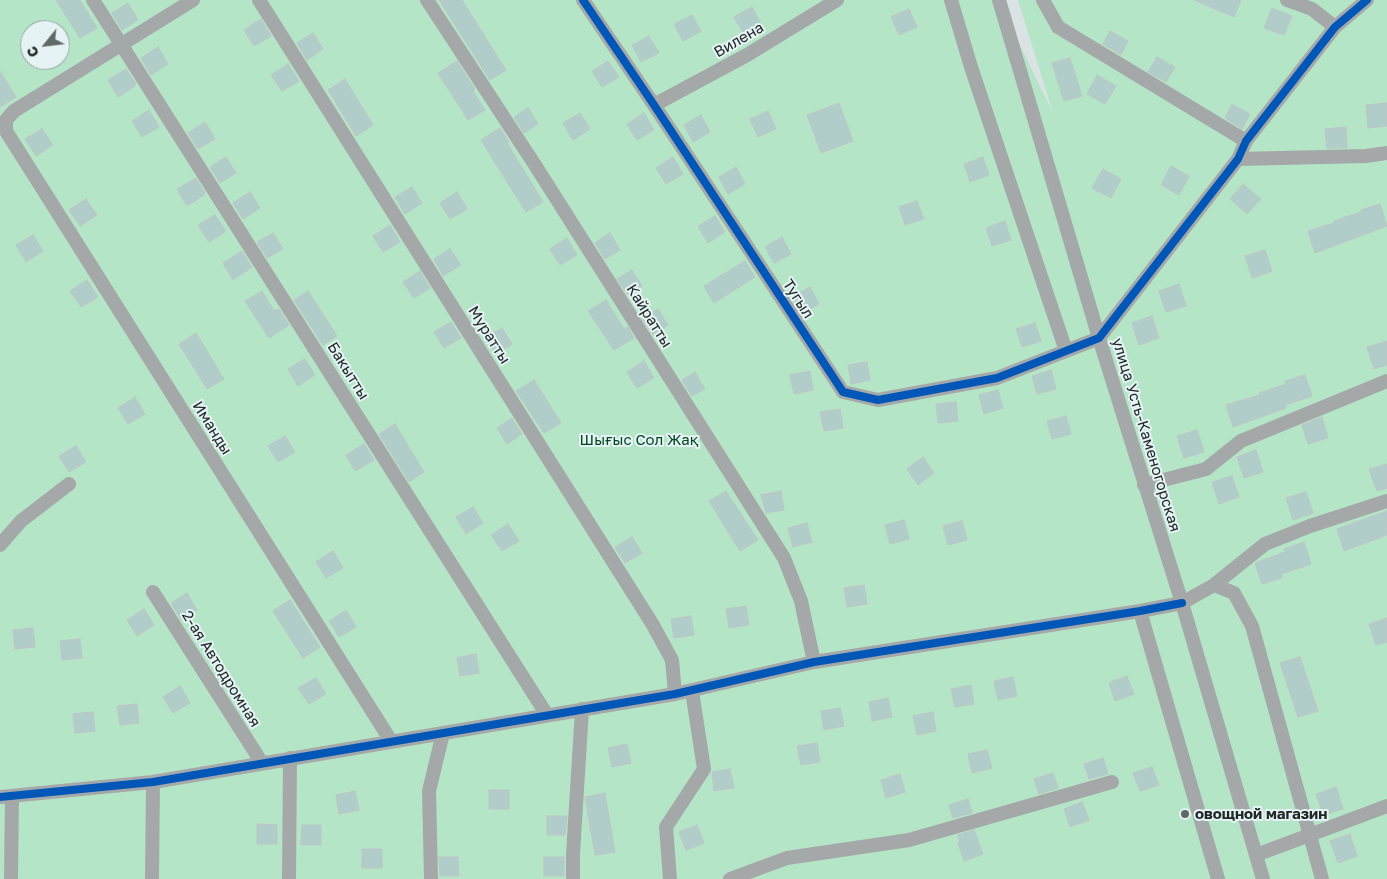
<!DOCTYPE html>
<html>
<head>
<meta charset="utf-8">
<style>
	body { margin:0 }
	#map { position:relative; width:1387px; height:879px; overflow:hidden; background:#dae2e4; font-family:"Golos Text",sans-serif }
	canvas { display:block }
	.north { position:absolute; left:20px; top:20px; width:50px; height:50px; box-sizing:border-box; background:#e5f3f4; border:1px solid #97a1a2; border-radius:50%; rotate:241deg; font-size:14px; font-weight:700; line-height:20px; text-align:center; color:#212626 }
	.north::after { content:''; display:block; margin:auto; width:18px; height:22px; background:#626868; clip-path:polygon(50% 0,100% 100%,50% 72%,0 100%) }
</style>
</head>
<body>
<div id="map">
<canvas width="1387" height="879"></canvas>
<div class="north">С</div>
</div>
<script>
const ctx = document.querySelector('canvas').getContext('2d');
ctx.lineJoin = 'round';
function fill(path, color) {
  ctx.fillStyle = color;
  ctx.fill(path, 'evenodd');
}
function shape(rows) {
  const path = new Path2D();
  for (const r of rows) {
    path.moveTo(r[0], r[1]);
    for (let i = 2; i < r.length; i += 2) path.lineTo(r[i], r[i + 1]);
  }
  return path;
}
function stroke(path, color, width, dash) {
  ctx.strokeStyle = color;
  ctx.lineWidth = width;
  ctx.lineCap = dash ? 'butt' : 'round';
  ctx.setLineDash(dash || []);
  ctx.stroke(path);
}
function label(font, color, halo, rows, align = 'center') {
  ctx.font = font + ' "Golos Text",sans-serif';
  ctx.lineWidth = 4;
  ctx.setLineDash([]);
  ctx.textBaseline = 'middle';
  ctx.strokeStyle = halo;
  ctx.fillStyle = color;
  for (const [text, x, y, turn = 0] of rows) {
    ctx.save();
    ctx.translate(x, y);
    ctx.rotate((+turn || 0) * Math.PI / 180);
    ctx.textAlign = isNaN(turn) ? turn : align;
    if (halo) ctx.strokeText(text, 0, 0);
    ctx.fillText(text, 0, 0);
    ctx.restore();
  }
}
fill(shape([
	[0,0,998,0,1053,113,1018,0,1387,0,1387,879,0,879],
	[30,30,60,30,60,60,30,60]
]), '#b5e5c7');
const building = shape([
	[56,0,80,0,97,28,80,38,56,0],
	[439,0,462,0,506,70,490,80,439,0],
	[1194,0,1241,0,1234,17,1194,0],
	[128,3,138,20,122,30,112,13,128,3],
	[752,7,761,24,744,34,734,17,752,7],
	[1272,8,1292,16,1284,35,1264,28,1272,8],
	[909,9,917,27,899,35,891,17,909,9],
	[692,15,701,31,683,41,674,24,692,15],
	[261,19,271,36,254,46,244,30,261,19],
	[1110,31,1128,41,1121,55,1103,44,1110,31],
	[313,33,323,49,307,60,297,43,313,33],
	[649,36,659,53,641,62,632,45,649,36],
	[158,47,168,64,151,75,141,58,158,47],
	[1157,57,1175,67,1166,82,1148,72,1157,57],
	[1070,58,1082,96,1064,101,1052,63,1070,58],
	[457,61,475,89,473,91,485,110,468,120,438,73,457,61],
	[608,61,619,77,602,87,592,71,608,61],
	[288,64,299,81,282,91,271,75,288,64],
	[126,69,136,84,134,85,135,86,118,97,108,80,126,69],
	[0,71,16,97,0,107,0,71],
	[1097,75,1116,86,1105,104,1087,94,1097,75],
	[345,79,373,125,356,136,328,90,345,79],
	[839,103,853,141,821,153,807,115,839,103],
	[1387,103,1387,126,1368,128,1366,105,1387,103],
	[1232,104,1250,114,1242,129,1225,118,1232,104],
	[528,108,538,124,524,133,514,117,528,108],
	[149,110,159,127,142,137,132,121,149,110],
	[768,111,776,129,758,137,750,119,768,111],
	[580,113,590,129,573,140,563,123,580,113],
	[644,113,654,130,637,140,627,124,644,113],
	[701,115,710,132,693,142,684,125,701,115],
	[205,122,215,139,198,149,188,133,205,122],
	[1346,127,1347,148,1327,148,1325,129,1346,127],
	[500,128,509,142,507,143,543,202,526,212,481,140,500,128],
	[42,129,53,145,36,156,25,139,42,129],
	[226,157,236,173,220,183,210,167,226,157],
	[673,157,683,174,666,184,656,168,673,157],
	[983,157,989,175,970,182,964,164,983,157],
	[1171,166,1189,176,1179,195,1161,185,1171,166],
	[736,167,745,184,728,194,719,177,736,167],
	[1103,169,1121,179,1111,198,1092,188,1103,169],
	[196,178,205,193,203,194,204,195,187,206,177,189,196,178],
	[1243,184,1261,199,1247,214,1230,199,1243,184],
	[412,187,422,203,405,214,395,197,412,187],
	[250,192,260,208,243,219,233,203,250,192],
	[457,192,467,209,450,219,440,203,457,192],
	[86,199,97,215,80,226,69,210,86,199],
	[917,201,924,219,905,225,899,207,917,201],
	[1380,204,1387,226,1315,253,1308,231,1334,223,1334,221,1361,212,1361,210,1380,204],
	[215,215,226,231,209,242,198,225,215,215],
	[715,216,725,232,708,243,698,226,715,216],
	[1005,221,1011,240,992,246,986,228,1005,221],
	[390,225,400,242,383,252,373,236,390,225],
	[273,233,283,249,267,258,257,242,273,233],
	[610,233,620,250,605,259,595,243,610,233],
	[33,235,43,251,26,262,16,245,33,235],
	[782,237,791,254,774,263,765,247,782,237],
	[567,238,577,255,560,265,550,249,567,238],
	[450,249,461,265,443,276,434,259,450,249],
	[1265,250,1272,271,1252,278,1245,256,1265,250],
	[242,251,252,267,233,280,223,263,242,251],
	[745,261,755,277,714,303,704,286,745,261],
	[632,270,642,286,628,295,617,279,632,270],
	[420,271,430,288,414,298,403,282,420,271],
	[87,280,98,297,81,307,70,291,87,280],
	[1179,284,1186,306,1166,312,1159,291,1179,284],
	[810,287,819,304,802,313,792,297,810,287],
	[262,291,274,311,279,309,289,325,269,338,245,301,262,291],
	[308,291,337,336,323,345,294,300,308,291],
	[606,300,624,329,628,327,634,338,614,350,588,311,606,300],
	[658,309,668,325,653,335,642,318,658,309],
	[1152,316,1159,338,1139,345,1132,323,1152,316],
	[451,322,461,338,444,348,434,332,451,322],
	[1035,323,1041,341,1022,347,1016,329,1035,323],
	[502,328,512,344,495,355,485,338,502,328],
	[196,333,224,379,207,389,179,344,196,333],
	[1387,341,1387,365,1374,369,1367,347,1387,341],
	[305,359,315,375,298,386,288,369,305,359],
	[644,361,654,378,637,388,627,372,644,361],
	[867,362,870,380,851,384,848,365,867,362],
	[1051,370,1056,389,1037,394,1032,376,1051,370],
	[810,371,813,390,794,394,790,375,810,371],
	[695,372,705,389,692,396,682,380,695,372],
	[1305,375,1312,396,1285,405,1286,408,1233,427,1226,405,1260,395,1259,393,1286,384,1285,381,1305,375],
	[534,380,561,423,544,433,516,391,534,380],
	[998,390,1003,408,984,414,979,395,998,390],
	[135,397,145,414,128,424,118,408,135,397],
	[956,402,958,421,938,423,936,404,956,402],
	[840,409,843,428,824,431,820,412,840,409],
	[1066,416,1071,434,1052,439,1047,421,1066,416],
	[1322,417,1328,438,1308,444,1302,425,1322,417],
	[512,418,522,434,507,444,497,428,512,418],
	[395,424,424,472,409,482,379,434,395,424],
	[1197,430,1204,452,1184,458,1177,436,1197,430],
	[285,436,295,452,278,462,268,446,285,436],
	[364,444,374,460,355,471,346,455,364,444],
	[76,446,86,462,69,472,59,456,76,446],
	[1256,450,1263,472,1244,478,1237,457,1256,450],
	[923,457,934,473,918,485,907,469,923,457],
	[1387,464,1387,488,1377,491,1369,469,1387,464],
	[1232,476,1239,497,1219,504,1212,482,1232,476],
	[726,491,758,540,740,551,709,501,726,491],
	[781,491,784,510,766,513,761,495,781,491],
	[1306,492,1313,513,1293,520,1286,498,1306,492],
	[473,507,483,523,466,534,456,517,473,507],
	[1387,511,1387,535,1344,551,1337,529,1387,511],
	[904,520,909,539,890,544,885,525,904,520],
	[962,521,967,540,948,545,943,526,962,521],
	[807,523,812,542,793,547,788,528,807,523],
	[508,524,519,541,502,551,491,535,508,524],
	[632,537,642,553,625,563,615,547,632,537],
	[1304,542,1311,564,1281,574,1282,578,1262,584,1255,563,1285,552,1284,549,1304,542],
	[333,551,343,568,326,578,316,562,333,551],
	[864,585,867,604,847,607,844,588,864,585],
	[187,593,197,610,181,620,171,603,187,593],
	[290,600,320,647,303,658,273,611,290,600],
	[746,606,749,625,729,628,726,609,746,606],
	[144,609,154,625,137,636,127,620,144,609],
	[346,610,356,627,339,637,329,621,346,610],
	[691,616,694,635,674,638,671,619,691,616],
	[1387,618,1387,642,1376,645,1369,624,1387,618],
	[33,628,35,647,15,649,13,630,33,628],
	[80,639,82,658,62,660,60,641,80,639],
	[476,654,479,673,460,676,457,658,476,654],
	[1300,657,1318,711,1298,717,1280,663,1300,657],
	[1127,676,1134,694,1115,701,1109,683,1127,676],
	[1013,677,1017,696,998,700,994,681,1013,677],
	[316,678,326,694,309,704,298,688,316,678],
	[971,685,974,704,955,707,951,689,971,685],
	[180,686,190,703,173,713,163,697,180,686],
	[888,698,892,717,872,721,869,702,888,698],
	[137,704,139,723,120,725,117,706,137,704],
	[840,708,844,726,824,730,821,711,840,708],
	[93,712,95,731,75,733,73,714,93,712],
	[933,712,936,731,917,735,913,716,933,712],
	[817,743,820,762,801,765,797,746,817,743],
	[627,744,631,763,612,767,608,748,627,744],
	[987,750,992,768,972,773,968,754,987,750],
	[1103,758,1108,774,1089,779,1084,764,1103,758],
	[1152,767,1159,785,1140,791,1133,773,1152,767],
	[730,769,734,788,714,791,712,772,730,769],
	[1053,773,1058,788,1039,794,1034,779,1053,773],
	[900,774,905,792,886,798,881,780,900,774],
	[1336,787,1343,809,1323,815,1316,794,1336,787],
	[489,790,509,790,509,809,489,809,489,790],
	[355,791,359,810,339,814,336,795,355,791],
	[605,793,615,852,595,855,585,797,605,793],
	[968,799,972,813,953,818,949,805,968,799],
	[1082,802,1089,820,1070,827,1064,809,1082,802],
	[547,816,567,816,565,835,547,835,547,816],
	[257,824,277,825,277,844,257,844,257,824],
	[302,825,321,825,321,845,301,845,302,825],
	[697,825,704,843,686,850,679,832,697,825],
	[974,830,983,854,964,861,958,843,960,842,958,835,974,830],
	[1350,834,1357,856,1338,863,1330,841,1350,834],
	[362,849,382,849,382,868,362,868,362,849],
	[439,857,458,857,459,876,440,876,439,857],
	[544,857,564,857,564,876,544,876,544,857]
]);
fill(building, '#b1cdca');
stroke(building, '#bec5c5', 1);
stroke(shape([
	[93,0,547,715],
	[193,0,14,111,6,120,6,131,391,741],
	[259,0,653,625,672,660,675,694],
	[427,0,535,165,784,558,801,601,814,662],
	[583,0,654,105,843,392,878,400,997,378,1099,338,1238,159,1246,141,1335,27,1367,0],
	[951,0,971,67,1066,351],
	[999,0,1099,338,1182,603,1263,879],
	[1043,0,1058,27,1246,141],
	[1287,0,1312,9,1335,27],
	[654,105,747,55,837,0],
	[1238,159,1366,156,1387,153],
	[1144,485,1206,469,1241,441,1387,381],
	[0,545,21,521,69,484],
	[1214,585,1234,593,1252,626,1322,879],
	[153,592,262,763],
	[1140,611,1218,879],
	[0,797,153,782,675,694,814,662,1140,611,1182,603,1214,585,1265,544,1310,526,1387,501],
	[1256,855,1387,806],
	[11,879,12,796],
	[152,879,153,782],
	[289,879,290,758],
	[431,879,429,791,443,733],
	[573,879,573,854,582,709],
	[670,879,666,827,704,769,692,691],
	[730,879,787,858,909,840,1112,782]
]), '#a5a8a9', 14);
stroke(shape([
	[583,0,654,105,843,392,878,400,997,378,1099,338,1238,159,1246,141,1335,27,1367,0],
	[0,797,153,782,675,694,814,662,1140,611,1182,603]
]), '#0057b8', 8);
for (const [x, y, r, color] of [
	[1185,814,5,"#626868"]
]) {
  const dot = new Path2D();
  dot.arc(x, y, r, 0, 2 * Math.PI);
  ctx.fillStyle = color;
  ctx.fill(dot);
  stroke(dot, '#e5f3f4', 2);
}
label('15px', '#212626', '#e5f3f4', [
	["Вилена",739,40,-30],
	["Тугыл",798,299,57],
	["Кайратты",649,316,58],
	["Муратты",489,335,58],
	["Бакытты",348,371,58],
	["Иманды",212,428,58],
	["улица Усть-Каменогорская",1146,435,73],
	["2-ая Автодромная",221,669,58]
]);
label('15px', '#004722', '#e5f3f4', [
	["Шығыс Сол Жақ",639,440]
]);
label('bold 15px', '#212626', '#e5f3f4', [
	["овощной магазин",1195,814]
], 'left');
</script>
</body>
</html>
